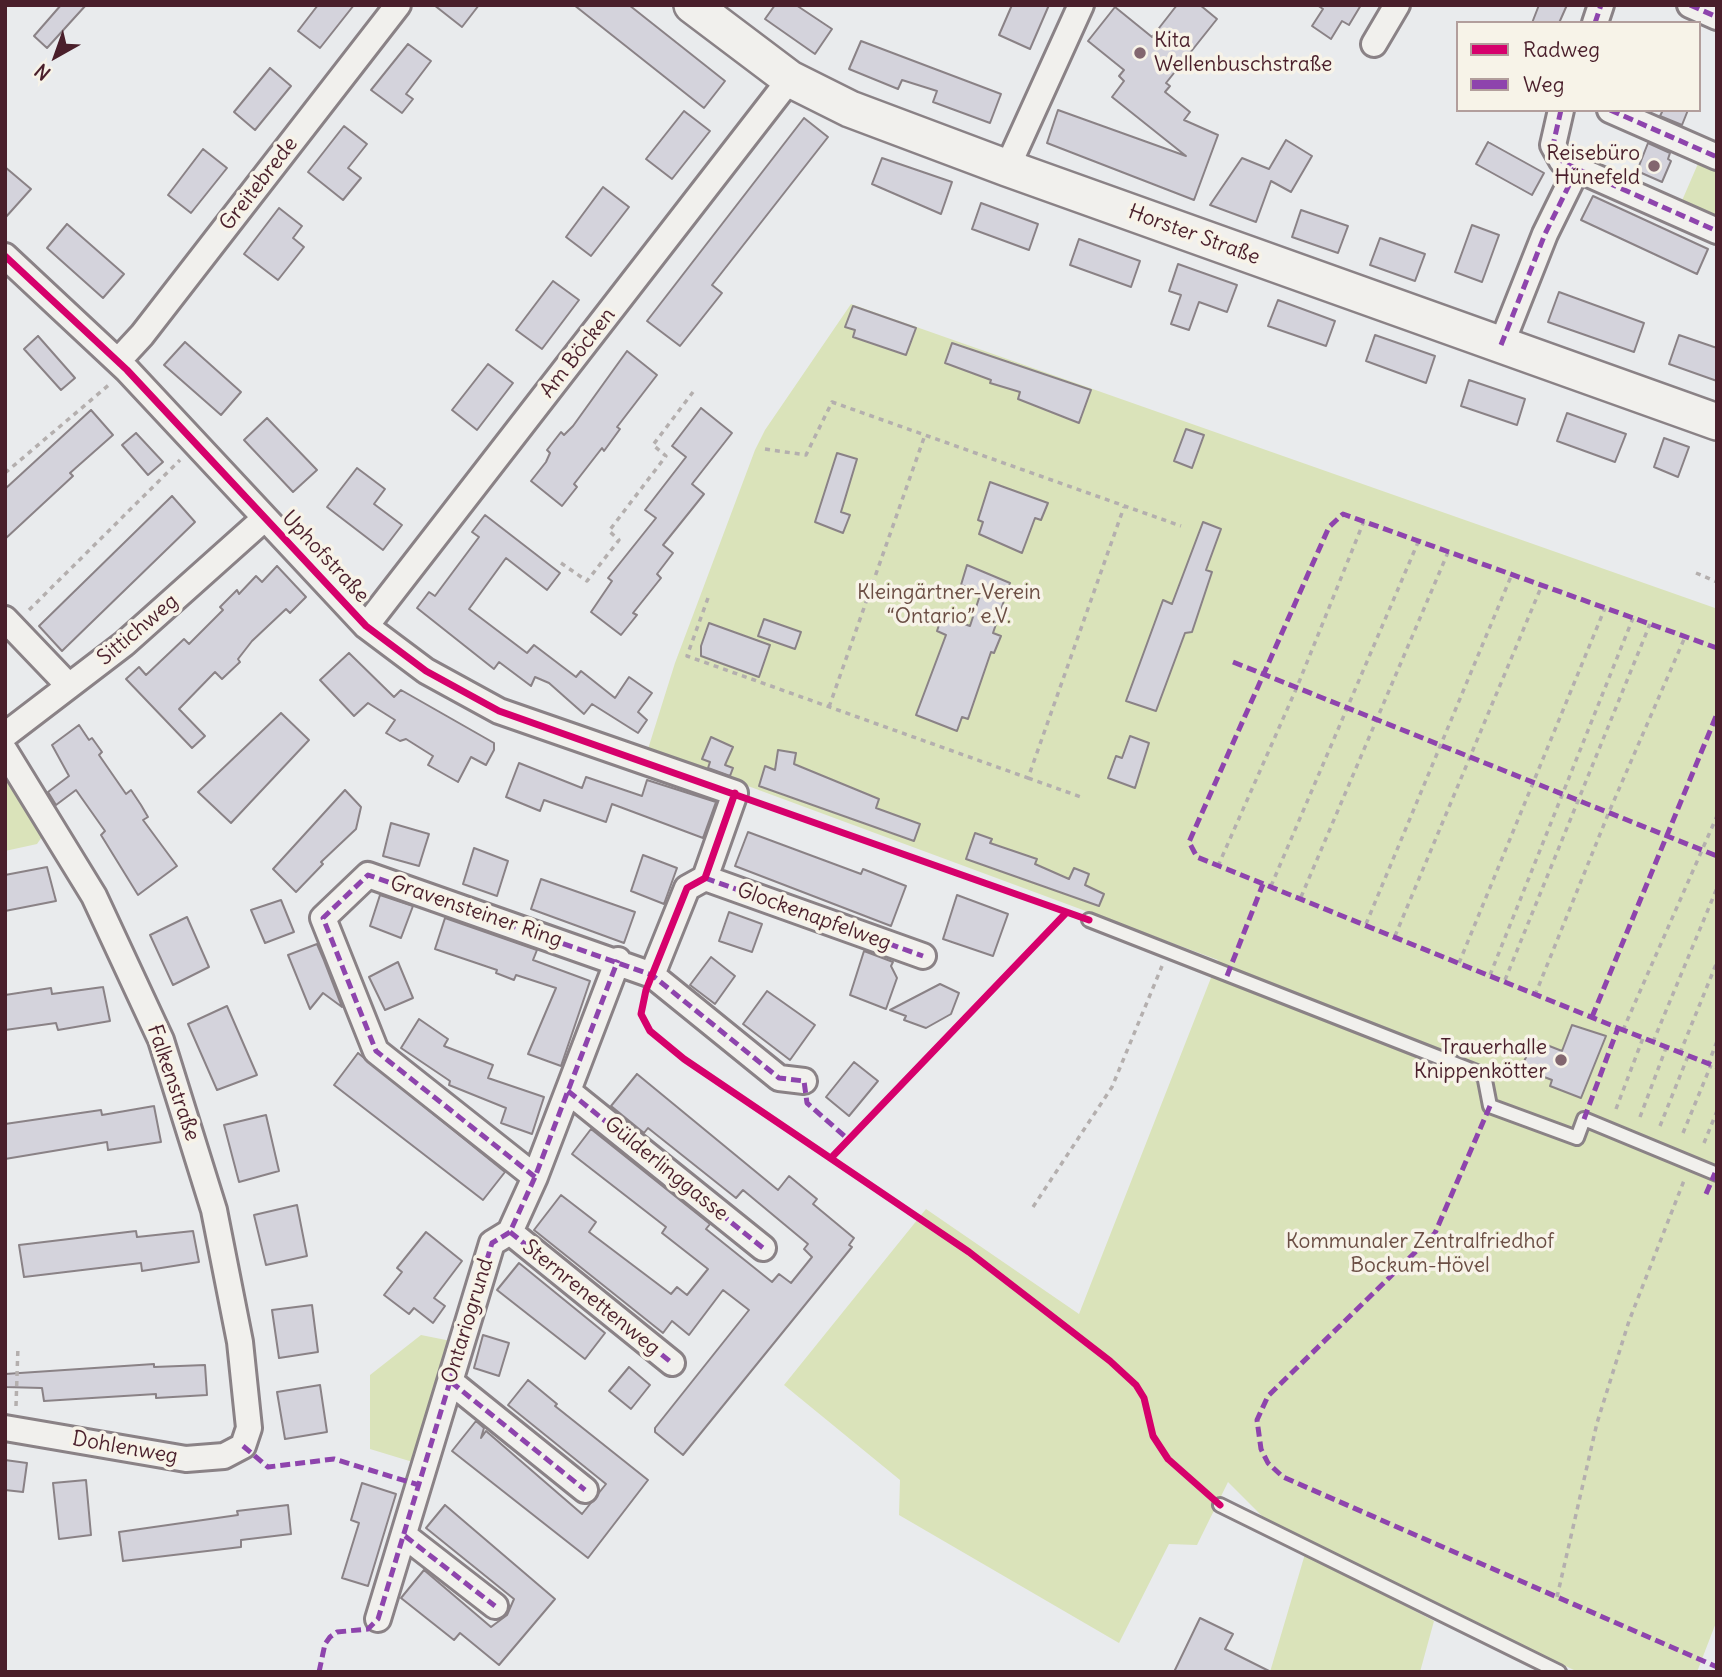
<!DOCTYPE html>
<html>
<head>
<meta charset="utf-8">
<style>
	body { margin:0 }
	#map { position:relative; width:1722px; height:1677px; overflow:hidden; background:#e9ebed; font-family:Delius,sans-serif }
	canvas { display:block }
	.frame { position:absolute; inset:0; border:7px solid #4a1f2b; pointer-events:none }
	.legend { position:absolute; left:1456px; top:21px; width:245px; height:91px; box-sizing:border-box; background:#f7f3e8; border:2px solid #b29e9c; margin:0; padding:9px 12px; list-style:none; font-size:21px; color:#4a1f2b }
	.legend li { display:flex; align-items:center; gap:14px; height:35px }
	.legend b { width:35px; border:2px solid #b29e9c }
	.north { position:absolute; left:21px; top:21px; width:70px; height:70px; -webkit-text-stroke:5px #f7f3e8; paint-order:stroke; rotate:220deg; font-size:19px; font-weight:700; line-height:28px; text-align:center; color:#4a1f2b }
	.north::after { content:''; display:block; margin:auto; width:24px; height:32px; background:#4a1f2b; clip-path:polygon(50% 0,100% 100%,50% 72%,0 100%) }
</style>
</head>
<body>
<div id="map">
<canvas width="1722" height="1677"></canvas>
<div class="frame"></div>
<ul class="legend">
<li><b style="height:9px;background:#d6006c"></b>Radweg</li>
<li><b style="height:9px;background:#8e44ad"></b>Weg</li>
</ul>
<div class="north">N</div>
</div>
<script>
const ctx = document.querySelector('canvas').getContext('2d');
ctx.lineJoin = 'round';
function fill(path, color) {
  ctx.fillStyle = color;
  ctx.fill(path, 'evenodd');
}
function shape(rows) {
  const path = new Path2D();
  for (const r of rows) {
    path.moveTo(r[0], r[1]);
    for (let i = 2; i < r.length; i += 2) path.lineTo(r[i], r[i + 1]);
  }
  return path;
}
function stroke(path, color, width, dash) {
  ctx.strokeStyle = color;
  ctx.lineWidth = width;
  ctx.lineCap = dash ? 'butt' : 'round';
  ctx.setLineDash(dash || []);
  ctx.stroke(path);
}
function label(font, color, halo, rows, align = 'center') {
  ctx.font = font + ' Delius,sans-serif';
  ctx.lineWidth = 7;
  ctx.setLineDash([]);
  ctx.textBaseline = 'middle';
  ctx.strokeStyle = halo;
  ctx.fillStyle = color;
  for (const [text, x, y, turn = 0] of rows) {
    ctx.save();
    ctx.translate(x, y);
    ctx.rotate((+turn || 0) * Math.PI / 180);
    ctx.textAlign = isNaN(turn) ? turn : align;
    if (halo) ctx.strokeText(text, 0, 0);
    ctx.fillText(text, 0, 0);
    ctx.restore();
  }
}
fill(shape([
	[1700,159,1717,167,1717,219,1681,203],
	[851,304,1715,608,1717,1620,1697,1672,1578,1672,1267,1521,1228,1482,1197,1545,1169,1544,1119,1643,899,1515,900,1480,784,1385,926,1209,1079,1314,1218,960,648,749,675,663,755,450,765,430],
	[5,775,44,834,37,844,5,851],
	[421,1335,456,1342,416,1463,370,1449,370,1375],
	[1305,1554,1434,1621,1420,1672,1270,1672]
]), '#dae3ba');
const building = shape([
	[61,5,86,5,47,48,34,36,61,5],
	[318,5,354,5,320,48,298,31,318,5],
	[434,5,479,5,462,27,434,5],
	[574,5,629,5,725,81,704,108,574,5],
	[775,5,796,5,832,29,815,54,765,19,775,5],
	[1012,5,1049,5,1030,49,999,35,1012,5],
	[1177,5,1200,5,1217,19,1166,83,1170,86,1165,92,1190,112,1184,120,1218,135,1194,200,1047,143,1058,110,1186,156,1112,97,1124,81,1119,76,1124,70,1088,41,1115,7,1152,37,1177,5],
	[1317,5,1361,5,1349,25,1342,21,1331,39,1312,26,1323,9,1317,5],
	[1539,5,1567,5,1559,23,1532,23,1539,5],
	[861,41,1001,94,990,123,933,102,937,91,902,80,898,89,849,69,861,41],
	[408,44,431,61,406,94,413,99,402,113,371,90,408,44],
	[270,68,291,86,255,130,234,112,270,68],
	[1663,110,1688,110,1682,125,1660,116,1663,110],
	[684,111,710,131,672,179,646,159,684,111],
	[804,118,828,137,712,285,722,293,680,346,647,321,804,118],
	[344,126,367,144,348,168,361,178,343,200,308,172,344,126],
	[1286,140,1312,156,1291,192,1271,181,1256,222,1210,205,1242,158,1269,169,1286,140],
	[1488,142,1544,173,1532,195,1476,164,1488,142],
	[1648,143,1670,153,1668,159,1671,161,1662,182,1637,171,1648,143],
	[203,149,227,168,191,213,168,195,203,149],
	[882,158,952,182,941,214,872,184,882,158],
	[5,167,31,189,5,218,5,167],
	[603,187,629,207,591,256,566,237,603,187],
	[1593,196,1708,249,1697,274,1581,220,1593,196],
	[981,203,1038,224,1029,250,972,229,981,203],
	[279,208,302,226,293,238,304,247,278,280,244,254,279,208],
	[1301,210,1348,226,1338,253,1292,237,1301,210],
	[67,224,124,274,103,298,47,248,67,224],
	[1472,225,1499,235,1482,282,1455,272,1472,225],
	[1380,238,1425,254,1415,281,1370,265,1380,238],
	[1079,239,1140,261,1131,287,1070,265,1079,239],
	[1178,264,1237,285,1227,312,1199,302,1189,330,1171,324,1181,295,1169,291,1178,264],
	[553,281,579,300,542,349,516,330,553,281],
	[1559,292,1644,323,1634,352,1548,322,1559,292],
	[1278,300,1335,321,1326,346,1268,326,1278,300],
	[853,306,916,328,906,355,853,337,855,330,845,327,853,306],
	[1375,335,1435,356,1426,383,1366,361,1375,335],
	[1679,335,1717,348,1717,381,1669,364,1679,335],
	[38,336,75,378,61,390,24,349,38,336],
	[185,342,241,392,221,415,164,365,185,342],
	[952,343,1091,390,1079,423,1018,399,1020,392,990,383,991,380,945,363,952,343],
	[627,351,657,375,617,427,620,429,604,451,602,448,574,484,577,487,562,506,531,481,546,462,550,453,547,450,561,432,564,435,573,426,627,351],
	[488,364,513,383,477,430,452,410,488,364],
	[1469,380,1525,399,1517,425,1461,406,1469,380],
	[701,408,732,433,692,484,704,494,663,545,673,553,657,574,661,578,633,613,637,615,621,635,591,612,612,581,608,578,656,518,645,510,686,457,672,446,701,408],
	[91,410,113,435,70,473,73,476,5,539,5,489,91,410],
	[1567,413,1626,434,1615,462,1557,441,1567,413],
	[267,418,317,470,293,492,244,440,267,418],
	[1186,429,1204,435,1192,468,1174,461,1186,429],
	[136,433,163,462,148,475,122,445,136,433],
	[1664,438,1689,447,1678,477,1654,467,1664,438],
	[837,453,857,459,841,512,850,515,843,533,815,522,837,453],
	[357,468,385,489,374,504,402,525,383,550,327,507,357,468],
	[990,482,1048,503,1041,520,1035,518,1022,553,979,534,983,522,978,520,990,482],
	[172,496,195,522,62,651,39,626,172,496],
	[485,515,560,573,547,590,506,558,469,609,527,653,534,645,576,677,581,671,615,698,629,677,652,693,638,712,647,720,638,733,592,704,584,714,549,683,535,677,531,686,499,662,494,669,417,608,429,592,435,596,479,537,472,532,485,515],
	[1203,522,1221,529,1206,570,1212,572,1192,632,1185,633,1156,711,1126,701,1163,600,1172,604,1203,522],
	[967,565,1010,583,993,633,1001,636,994,653,991,652,968,719,962,717,957,731,916,715,946,635,937,631,942,616,970,626,981,592,961,585,967,565],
	[277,566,306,597,290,613,286,609,252,641,238,659,240,662,222,679,215,672,179,709,205,736,192,748,126,679,139,667,146,675,184,639,189,644,223,610,220,607,237,590,239,594,256,576,262,582,277,566],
	[764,619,801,632,795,649,758,636,764,619],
	[709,623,770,645,759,677,701,656,701,646,709,623],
	[349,653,394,697,401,690,494,743,494,750,486,765,471,757,458,782,428,765,433,756,406,739,400,741,386,733,395,720,368,703,354,716,320,680,349,653],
	[281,713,309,740,231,823,198,792,281,713],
	[79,725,89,740,92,738,102,752,99,755,126,794,131,790,141,805,148,817,143,820,177,866,138,895,101,835,105,831,76,790,56,805,48,792,69,776,52,745,79,725],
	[1130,736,1149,743,1135,788,1108,778,1116,756,1122,758,1130,736],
	[711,737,733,747,725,765,733,768,730,776,708,768,710,762,702,759,711,737],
	[778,750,796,753,794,764,879,799,876,808,920,824,914,841,759,786,765,766,775,770,778,750],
	[519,763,582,788,586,777,642,796,647,780,716,802,703,838,612,804,606,822,544,800,540,811,506,797,519,763],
	[345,790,361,807,356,829,321,862,323,864,296,892,273,869,345,790],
	[391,823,429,834,419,866,383,856,391,823],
	[748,832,861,874,863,869,906,886,891,926,735,866,748,832],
	[975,833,992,839,990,843,1037,859,1035,864,1069,879,1074,868,1089,874,1085,885,1104,894,1099,906,966,859,975,833],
	[474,848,508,861,497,896,463,884,474,848],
	[643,855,677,868,664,904,631,891,643,855],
	[47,867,56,901,5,911,5,875,47,867],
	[541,879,635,912,624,943,531,909,541,879],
	[380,895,413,906,401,938,370,926,380,895],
	[957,895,1008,914,993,956,943,939,957,895],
	[281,900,294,932,265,943,251,910,281,900],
	[729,912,762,924,752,952,719,941,729,912],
	[187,917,209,967,173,985,150,935,187,917],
	[445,918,537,950,533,960,590,981,561,1066,528,1054,556,988,516,975,514,980,496,973,497,970,435,949,445,918],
	[317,944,323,958,342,1007,323,993,310,1009,288,955,317,944],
	[864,951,893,962,891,966,897,978,886,1009,850,995,864,951],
	[711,957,735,976,715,1004,690,985,711,957],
	[398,962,413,998,385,1010,369,977,398,962],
	[940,984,959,993,951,1014,926,1028,904,1020,906,1016,890,1010,940,984],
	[103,987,110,1021,58,1030,56,1023,5,1030,5,995,51,988,52,994,103,987],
	[767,991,815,1025,790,1060,743,1024,767,991],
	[227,1006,257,1075,217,1090,188,1024,227,1006],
	[419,1019,448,1039,444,1046,493,1065,488,1078,544,1097,532,1134,501,1123,506,1108,449,1085,450,1081,401,1048,419,1019],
	[1572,1025,1606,1036,1581,1098,1550,1086,1552,1080,1521,1068,1534,1040,1562,1051,1572,1025],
	[358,1053,505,1172,483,1200,334,1085,358,1053],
	[854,1062,878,1081,849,1116,826,1097,854,1062],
	[637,1074,778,1190,789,1176,817,1199,813,1204,854,1238,849,1245,852,1247,683,1455,655,1432,655,1428,749,1310,723,1290,689,1335,672,1321,663,1333,534,1230,561,1195,596,1222,589,1232,671,1294,677,1287,687,1295,708,1269,662,1233,666,1227,572,1154,591,1129,710,1224,706,1229,772,1282,779,1274,791,1283,812,1257,804,1249,808,1244,743,1190,736,1198,648,1128,644,1133,611,1106,637,1074],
	[154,1106,161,1142,108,1150,107,1142,5,1159,5,1124,101,1110,102,1115,154,1106],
	[266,1115,279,1171,239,1182,224,1125,266,1115],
	[297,1205,307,1256,266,1265,254,1215,297,1205],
	[136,1231,137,1237,193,1231,199,1262,142,1271,141,1263,24,1277,19,1245,136,1231],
	[426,1232,462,1261,434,1298,445,1306,433,1323,414,1308,409,1314,384,1295,402,1272,397,1268,426,1232],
	[519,1263,605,1333,585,1359,497,1290,519,1263],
	[312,1305,318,1352,279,1358,272,1310,312,1305],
	[483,1335,509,1343,499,1376,474,1368,483,1335],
	[154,1364,154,1367,205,1365,207,1395,156,1398,156,1394,44,1401,42,1388,5,1387,5,1374,154,1364],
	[629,1367,650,1385,631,1409,609,1391,629,1367],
	[528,1380,557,1404,555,1406,648,1480,588,1558,452,1451,476,1421,484,1428,481,1438,486,1431,582,1514,606,1484,508,1405,528,1380],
	[320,1385,327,1432,285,1439,277,1392,320,1385],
	[5,1460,27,1463,23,1492,5,1490,5,1460],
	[86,1480,91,1535,59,1539,53,1483,86,1480],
	[362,1483,396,1494,368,1586,342,1578,359,1523,351,1520,362,1483],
	[288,1505,291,1534,241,1540,241,1547,123,1561,119,1532,238,1515,237,1511,288,1505],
	[445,1505,555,1599,499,1665,460,1633,454,1640,401,1598,424,1570,491,1627,507,1615,514,1599,426,1528,445,1505],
	[1200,1618,1233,1634,1225,1649,1271,1672,1174,1672,1200,1618]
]);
fill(building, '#d4d3dc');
stroke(building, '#8a8286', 2);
const lane = shape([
	[1089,920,1484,1075,1490,1106,1577,1138,1584,1119,1717,1174],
	[1220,1505,1559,1672]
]);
const street = shape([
	[1690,5,1717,17],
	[1595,23,1601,5],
	[1374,44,1397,5],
	[1561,110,1553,145,1562,161,1577,169],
	[1610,110,1717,157],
	[1007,168,1081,5],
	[5,256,127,370,366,626,426,671,499,711,735,793,705,878,687,888,652,975],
	[1501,345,1545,234,1577,169,1717,231],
	[118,361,142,335,398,5],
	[5,619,69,686],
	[366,626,790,79],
	[5,735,124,644,265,518],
	[5,751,94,896,161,1040,214,1210,240,1342,249,1428,243,1446,224,1456,186,1459,5,1428],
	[705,878,923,956],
	[568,1091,763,1248],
	[535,1177,376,1051,323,918,368,875,652,975,779,1078,804,1081],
	[510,1232,672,1363],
	[451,1382,585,1490],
	[405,1536,495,1606],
	[378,1619,492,1243,510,1232,535,1177,618,960]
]);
const secondary = shape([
	[692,5,790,79,850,109,1007,168,1717,422]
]);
stroke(lane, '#8a8286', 18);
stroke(street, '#8a8286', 30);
stroke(secondary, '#8a8286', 40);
stroke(shape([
	[765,449,806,455,832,402,1181,526],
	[5,473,110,384],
	[561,563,587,581,619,540,609,531,666,456,653,445,693,392],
	[1696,573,1717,582],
	[708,598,687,656,1028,778,1124,507],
	[29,610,180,460],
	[829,707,925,435],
	[1028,778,1081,797],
	[1218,866,1297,687,1364,521],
	[1271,886,1419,540],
	[1301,897,1449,550],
	[1366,924,1512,574],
	[1395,936,1542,585],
	[1459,963,1605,608],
	[1490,975,1633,618],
	[1505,980,1650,624],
	[1535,995,1609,812,1685,637],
	[1623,1030,1717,816],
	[1653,1042,1717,888],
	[1680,1053,1717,962],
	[1708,1065,1717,1041],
	[1616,1109,1643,1038],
	[1640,1117,1666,1048],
	[1660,1126,1688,1056],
	[1683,1133,1711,1065],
	[1704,1143,1717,1111],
	[1033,1207,1112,1087,1162,966],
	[16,1406,18,1346],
	[1557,1597,1597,1423,1629,1321,1685,1178]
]), '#b4afae', 3.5, [5, 5]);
stroke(lane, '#f1f0ed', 12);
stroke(street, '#f1f0ed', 24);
stroke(secondary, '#f1f0ed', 35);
stroke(shape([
	[1690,5,1717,17],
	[1595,23,1601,5],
	[1561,110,1553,145,1562,161,1577,169],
	[1610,110,1717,157],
	[1501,345,1545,234,1577,169,1717,231],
	[1233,662,1717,856],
	[705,878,923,956],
	[1227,976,1263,884],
	[1592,1017,1717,714],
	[1618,1028,1717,1067],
	[568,1091,763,1248],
	[1490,1106,1435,1233,1268,1396,1257,1420,1261,1449,1268,1463,1283,1477,1717,1667],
	[1584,1119,1618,1028,1197,857,1189,842,1329,527,1343,514,1717,648],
	[535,1177,376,1051,323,918,368,875,652,975,779,1078,804,1081,807,1103,849,1140],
	[1706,1194,1715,1173],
	[510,1232,672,1363],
	[451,1382,585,1490],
	[243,1446,268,1467,334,1459,419,1485],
	[405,1536,495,1606],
	[319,1672,325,1644,330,1637,337,1632,368,1629,378,1619,492,1243,510,1232,535,1177,618,960]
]), '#8e44ad', 5, [10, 5]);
stroke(shape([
	[5,256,127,370,366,626,426,671,499,711,1089,920],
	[735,793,705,878,687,888,646,990,641,1014,650,1031,684,1059,969,1252,1110,1361,1136,1385,1144,1398,1153,1436,1168,1459,1220,1505],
	[831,1158,1066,913]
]), '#d6006c', 7);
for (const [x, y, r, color] of [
	[1140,53,7,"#82666f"],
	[1654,166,7,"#82666f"],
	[1561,1060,7,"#82666f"]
]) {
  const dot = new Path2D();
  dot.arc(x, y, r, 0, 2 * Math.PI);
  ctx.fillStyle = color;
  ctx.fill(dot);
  stroke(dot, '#f7f3e8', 2.5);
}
label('21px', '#4a1f2b', '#f7f3e8', [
	["Kita",1154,41,"left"],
	["Wellenbuschstraße",1154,65,"left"],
	["Reisebüro",1640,154],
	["Hünefeld",1640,178],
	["Trauerhalle",1547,1048],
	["Knippenkötter",1547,1072]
], 'right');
label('21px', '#4a1f2b', '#f7f3e8', [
	["Greitebrede",259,184,-52],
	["Horster Straße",1194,235,20],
	["Am Böcken",578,353,-52],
	["Uphofstraße",325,557,47],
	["Sittichweg",138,630,-40],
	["Gravensteiner Ring",476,912,19],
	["Glockenapfelweg",814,917,20],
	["Falkenstraße",173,1083,71],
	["Gülderlinggasse",666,1169,39],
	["Sternrenettenweg",591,1298,39],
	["Ontariogrund",468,1321,-73],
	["Dohlenweg",125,1448,10]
]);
label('21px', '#6b4e44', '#f7f3e8', [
	["Kleingärtner-Verein",949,593],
	["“Ontario” e.V.",949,617],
	["Kommunaler Zentralfriedhof",1420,1242],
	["Bockum-Hövel",1420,1266]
]);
</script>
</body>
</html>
